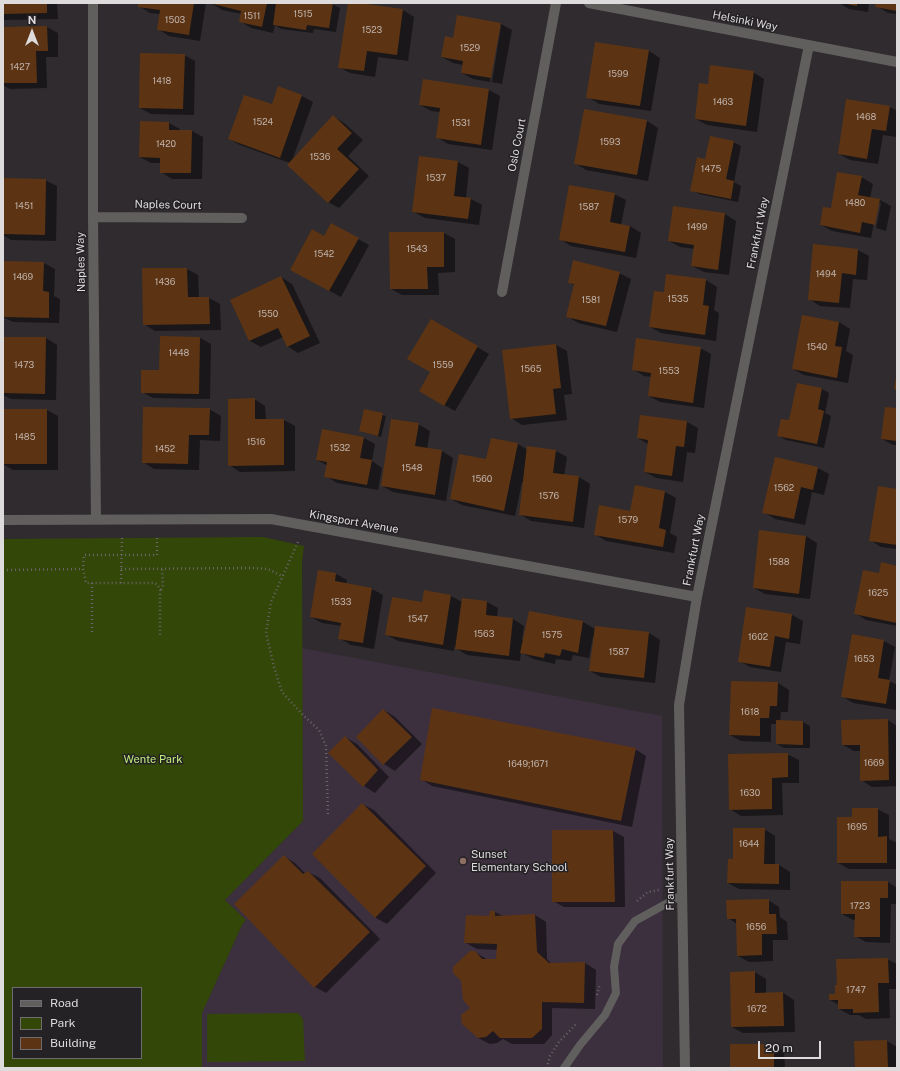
<!DOCTYPE html>
<html>
<head>
<meta charset="utf-8">
<style>
	body { margin:0 }
	#map { position:relative; width:900px; height:1071px; overflow:hidden; background:#2f2b2f; font-family:"Public Sans",sans-serif }
	canvas { display:block }
	.frame { position:absolute; inset:0; border:4px solid #dedbdd; pointer-events:none }
	.legend { position:absolute; left:12px; top:987px; width:130px; height:72px; box-sizing:border-box; background:#252225; border:1px solid #6f6c6f; margin:0; padding:5px 7px; list-style:none; font-size:12px; color:#dedbdd }
	.legend li { display:flex; align-items:center; gap:8px; height:20px }
	.legend b { width:20px; border:1px solid #6f6c6f }
	.north { position:absolute; left:12px; top:12px; width:40px; height:40px; -webkit-text-stroke:3px #252225; paint-order:stroke; rotate:0deg; font-size:11px; font-weight:700; line-height:16px; text-align:center; color:#dedbdd }
	.north::after { content:''; display:block; margin:auto; width:14px; height:18px; background:#dedbdd; clip-path:polygon(50% 0,100% 100%,50% 72%,0 100%) }
	.scale { position:absolute; left:758px; top:1041px; width:63px; height:18px; box-sizing:border-box; border:2px solid #dedbdd; border-top:0; padding-left:5px; font-size:12px; line-height:14px; white-space:nowrap; color:#dedbdd; -webkit-text-stroke:3px #252225; paint-order:stroke }
</style>
</head>
<body>
<div id="map">
<canvas width="900" height="1071"></canvas>
<div class="frame"></div>
<ul class="legend">
<li><b style="height:5px;background:#615f5e"></b>Road</li>
<li><b style="height:11px;background:#334808"></b>Park</li>
<li><b style="height:11px;background:#5d3413"></b>Building</li>
</ul>
<div class="north">N</div>
<div class="scale">20 m</div>
</div>
<script>
const ctx = document.querySelector('canvas').getContext('2d');
ctx.lineJoin = 'round';
function fill(path, color) {
  ctx.fillStyle = color;
  ctx.fill(path, 'evenodd');
}
function shape(rows) {
  const path = new Path2D();
  for (const r of rows) {
    path.moveTo(r[0], r[1]);
    for (let i = 2; i < r.length; i += 2) path.lineTo(r[i], r[i + 1]);
  }
  return path;
}
function stroke(path, color, width, dash) {
  ctx.strokeStyle = color;
  ctx.lineWidth = width;
  ctx.lineCap = dash ? 'butt' : 'round';
  ctx.setLineDash(dash || []);
  ctx.stroke(path);
}
function label(font, color, halo, rows, align = 'center') {
  ctx.font = font + ' "Public Sans",sans-serif';
  ctx.lineWidth = 3;
  ctx.setLineDash([]);
  ctx.textBaseline = 'middle';
  ctx.strokeStyle = halo;
  ctx.fillStyle = color;
  for (const [text, x, y, turn = 0] of rows) {
    ctx.save();
    ctx.translate(x, y);
    ctx.rotate((+turn || 0) * Math.PI / 180);
    ctx.textAlign = isNaN(turn) ? turn : align;
    if (halo) ctx.strokeText(text, 0, 0);
    ctx.fillText(text, 0, 0);
    ctx.restore();
  }
}
fill(shape([
	[302,648,662,716,663,1068,202,1068,202,1013,242,925,246,921,225,900,303,821]
]), '#3c2f3e');
fill(shape([
	[263,537,304,546,302,562,303,821,225,900,246,920,242,925,202,1013,202,1068,3,1068,3,539],
	[13,988,141,988,141,1058,13,1058],
	[298,1013,303,1019,305,1061,207,1062,207,1014]
]), '#334808');
fill(shape([
	[3,3,57,3,58,19,3,20],
	[140,3,206,3,200,41,169,36,158,29,160,14,150,13,139,6],
	[211,3,330,3,340,8,336,32,314,29,313,33,281,29,275,25,273,33,251,28,240,21,242,14,222,10],
	[349,3,403,10,414,17,408,61,378,57,375,77,350,73,339,67],
	[839,3,869,3,868,12,849,9],
	[877,3,897,3,897,14,888,13,877,6],
	[501,24,512,30,502,84,492,82,501,26,499,26,490,82,473,79,462,73,463,65,453,63,442,57,454,39],
	[47,27,58,33,58,57,46,57,47,88,10,89,3,85,3,28],
	[649,51,660,58,651,111,599,104,588,97],
	[184,55,195,61,194,115,151,114,140,108],
	[753,72,764,79,757,132,707,125,696,119,708,86],
	[279,87,302,96,313,102,292,161,333,116,344,123,363,140,348,156,369,176,339,208,328,202,290,163,240,145,229,139,272,106],
	[489,90,500,96,492,150,448,144,437,137,440,112,431,111,420,105],
	[890,107,897,111,897,137,883,135,878,164,850,160,839,154],
	[647,121,658,128,648,181,586,170,575,163],
	[141,122,169,123,180,129,180,131,192,131,203,137,202,179,172,179,161,172,161,163,151,163,140,157],
	[733,142,741,146,734,182,741,186,738,202,699,194,691,190,706,160],
	[420,157,458,162,469,168,466,198,471,199,482,205,479,225,425,218,414,212],
	[861,177,873,184,870,198,880,200,891,206,886,231,876,228,881,203,878,203,871,238,832,231,821,225,831,209],
	[3,179,45,180,57,186,56,241,11,240,3,235],
	[614,194,626,200,621,225,630,226,641,233,636,258,571,246,560,239],
	[725,214,736,221,729,275,704,272,692,266,695,249,680,247,669,241],
	[444,233,455,239,455,272,438,273,439,295,402,295,391,289],
	[325,237,358,239,369,245,341,297,302,276],
	[814,246,858,250,869,256,867,280,853,279,850,308,820,306,809,299],
	[3,262,44,263,55,269,54,296,60,299,59,323,13,322,3,317],
	[143,269,187,269,198,275,199,298,209,298,220,304,221,330,155,331,144,324],
	[619,273,631,279,617,332,578,323,567,316,575,286,569,282],
	[667,275,706,280,717,287,714,310,719,313,716,341,661,333,650,327,664,293],
	[281,277,292,284,320,343,298,353,287,346,283,337,261,347,250,341,231,301],
	[431,320,489,354,455,411,420,391,431,372],
	[839,322,850,329,846,351,853,355,848,383,804,375,793,369],
	[3,338,46,338,57,345,56,400,11,399,3,395],
	[200,338,211,344,210,399,153,398,142,392,160,371],
	[556,345,567,351,572,394,564,395,567,420,522,425,511,418],
	[700,348,711,354,704,408,660,402,649,396,652,377,644,376,633,369],
	[822,389,829,393,825,413,831,416,824,448,786,440,779,436,790,421],
	[254,399,265,406,266,420,284,420,295,426,295,471,240,472,229,465],
	[209,409,221,416,220,441,200,440,199,470,154,469,143,462],
	[897,409,897,445,893,445,882,439],
	[3,410,47,410,58,416,58,470,13,470,3,464],
	[365,410,386,416,381,437,360,431],
	[687,422,698,428,695,453,687,452,683,482,656,478,645,472,648,444,638,438],
	[418,424,430,431,427,449,442,451,453,458,446,501,393,492,382,486],
	[323,431,364,438,375,444,372,461,382,468,378,490,337,483,326,476,328,466,317,460],
	[518,444,528,450,556,451,567,457,564,476,579,477,590,484,584,528,531,521,520,514,524,482,522,482,515,516,462,505,451,499,487,460],
	[818,468,829,474,824,495,812,492,805,525,775,519,764,512],
	[897,490,897,549,881,547,870,540],
	[665,492,676,498,670,533,677,537,674,553,606,541,595,534],
	[806,536,817,543,810,599,765,594,754,588],
	[897,567,897,626,866,620,855,613,879,574],
	[319,571,336,574,347,580,346,584,372,589,383,595,374,649,351,645,339,638,342,626,322,623,311,617],
	[425,591,451,596,462,602,463,599,487,602,498,608,497,617,513,619,524,626,522,640,524,640,530,612,583,622,595,629,595,627,649,633,660,640,655,683,601,677,590,671,594,637,593,637,589,658,573,655,571,661,556,659,555,664,533,659,521,652,520,661,467,655,454,647,454,651,398,641,387,635,423,603],
	[792,615,803,621,800,644,786,642,781,672,750,667,739,661],
	[853,635,884,641,895,647,889,681,897,685,897,710,853,703,842,696],
	[778,683,789,690,788,712,781,712,780,722,803,722,810,726,810,748,784,748,777,744,777,724,771,724,771,742,741,741,730,735],
	[384,710,395,717,422,744,395,771,384,764,358,737],
	[888,720,897,726,897,786,872,787,861,780,861,751,854,751,843,745],
	[345,737,357,744,389,777,375,793,364,786,330,753],
	[635,749,646,756,632,827,432,786,421,779],
	[787,754,799,760,799,783,782,783,783,815,741,816,730,809],
	[362,804,374,810,436,873,387,924,376,918,313,854],
	[877,809,889,815,889,839,897,843,897,869,849,869,838,863,853,818],
	[764,829,775,836,775,865,779,865,790,872,790,890,739,889,728,883,734,860],
	[613,831,624,837,625,907,564,907,553,901],
	[284,856,295,863,306,874,308,872,320,878,380,939,326,993,315,987],
	[888,882,897,888,897,904,891,904,890,943,866,942,855,936,856,920,853,920,842,914],
	[768,900,779,907,780,917,787,922,788,940,773,940,773,961,749,962,738,956,737,924,728,918],
	[495,912,503,916,535,915,546,922,547,959,552,964,585,963,596,970,595,1009,552,1008,552,1035,544,1044,512,1044,503,1039,497,1043,490,1044,478,1038,471,1008,475,952,488,960,497,960,498,950,477,949,466,943],
	[887,959,897,964,897,989,889,989,890,1018,866,1019,859,1015,850,1015,839,1009,839,1005,830,1000],
	[755,972,766,979,766,993,783,993,794,1000,795,1032,743,1033,732,1027],
	[887,1041,897,1047,897,1068,856,1068],
	[731,1045,773,1045,784,1051,785,1068,731,1068]
]), '#0007');
fill(shape([
	[3,3,47,3,47,13,3,14],
	[138,3,194,3,189,35,157,30,160,10,138,7],
	[209,3,267,3,262,27,239,22,241,11],
	[276,3,333,3,329,28,307,25,306,30,273,25],
	[348,3,359,3,403,9,397,55,367,51,364,71,338,68],
	[842,3,857,3,857,6],
	[876,3,897,3,897,11,875,7],
	[457,15,501,23,491,78,461,73,463,61,441,57,445,36,453,38],
	[47,26,48,51,36,51,37,83,3,83,3,27],
	[595,42,649,50,640,106,586,98],
	[140,53,185,54,183,109,139,108],
	[710,65,754,71,746,126,695,119,699,83,708,84],
	[423,79,489,89,481,145,436,138,440,108,419,105],
	[278,86,302,95,280,158,228,139,244,95,272,104],
	[846,99,890,106,886,131,872,129,867,159,838,154],
	[584,109,647,120,637,175,574,164],
	[333,115,352,133,337,149,359,169,328,203,287,165],
	[140,121,169,122,169,130,192,130,191,173,160,173,160,158,139,157],
	[710,136,734,141,726,179,734,181,731,199,690,191,697,157,705,159],
	[419,156,458,161,454,196,471,198,468,219,412,212],
	[837,172,862,176,858,195,880,199,875,225,862,222,860,233,820,225,823,207,831,208],
	[3,178,46,179,45,235,3,234],
	[569,185,615,193,610,222,630,226,625,252,559,240],
	[673,206,725,213,718,270,691,266,694,245,668,241],
	[331,223,359,238,329,291,290,270,312,229,324,236],
	[389,232,444,232,444,267,427,267,428,289,390,289],
	[813,244,858,249,856,275,842,273,839,303,808,300],
	[573,260,620,272,606,326,566,317,574,284,568,283],
	[3,261,44,262,43,291,49,292,49,318,3,317],
	[142,268,187,268,188,297,209,297,210,324,143,325],
	[666,274,706,279,703,305,709,306,705,335,649,327,654,291,664,292],
	[281,276,310,336,287,347,278,328,249,341,230,300],
	[802,315,839,322,835,346,842,347,837,378,792,369],
	[431,319,478,346,444,406,419,391,430,372,407,359],
	[160,336,200,337,199,394,141,393,141,370,159,370],
	[3,337,46,337,45,394,3,393],
	[636,338,701,347,693,403,648,396,651,373,632,370],
	[556,344,561,388,553,389,556,414,510,419,502,350],
	[896,377,897,377,897,390,894,389],
	[797,383,822,388,818,409,824,411,817,444,777,436,781,419,789,420],
	[255,398,255,419,284,419,284,465,228,466,228,399],
	[143,407,210,408,209,435,189,435,188,464,142,463],
	[885,407,897,408,897,441,881,439],
	[3,409,47,409,47,464,3,464],
	[364,409,383,413,378,436,359,431],
	[640,415,687,421,684,447,676,446,672,476,644,472,648,440,637,438],
	[391,419,419,423,415,446,442,450,435,495,381,486],
	[322,429,364,437,360,458,372,460,367,485,324,477,327,462,316,460],
	[491,438,518,443,504,511,450,499,459,454,486,459],
	[527,446,556,450,553,473,579,476,573,522,519,515],
	[775,457,818,467,813,490,801,487,794,519,762,513],
	[635,485,665,491,659,528,666,530,663,547,594,535,599,505,630,511],
	[878,486,897,489,897,545,869,541],
	[759,530,806,536,799,594,753,588],
	[881,562,897,566,897,623,854,614,863,570,879,573],
	[318,570,336,573,335,581,372,588,363,643,338,639,341,623,310,617],
	[424,590,451,595,443,645,385,635,392,597,422,602],
	[462,598,487,601,486,615,513,618,509,656,455,649],
	[746,607,792,614,789,639,775,636,770,667,738,662],
	[529,611,583,621,578,653,562,649,560,656,545,653,544,658,520,653],
	[595,626,649,632,644,678,589,671],
	[852,634,884,640,878,678,890,680,886,704,841,697],
	[731,681,778,682,777,706,770,706,769,718,760,718,760,736,729,735],
	[432,708,636,748,621,821,420,780],
	[383,709,412,737,383,765,356,737],
	[888,719,889,780,860,781,860,745,842,745,841,720],
	[776,720,803,721,803,745,776,744],
	[345,736,378,770,363,787,328,753],
	[788,753,788,777,772,778,772,809,729,810,728,754],
	[362,803,426,866,375,918,312,854],
	[852,808,878,808,878,837,887,836,887,863,837,863,837,817,852,817],
	[733,828,765,828,764,864,779,864,779,884,727,883,728,859,733,859],
	[552,830,613,830,615,902,552,902],
	[284,855,303,874,308,871,370,932,314,988,234,904],
	[841,881,888,881,888,898,880,898,880,937,854,937,855,914,841,914],
	[769,899,769,914,776,914,777,934,762,934,762,955,737,956,736,919,727,919,726,900],
	[490,911,495,911,495,916,535,914,537,952,549,963,585,962,584,1003,542,1002,542,1029,532,1038,500,1038,493,1031,486,1037,478,1038,462,1024,461,1015,470,1008,463,1000,461,981,453,973,453,967,470,951,475,951,482,959,496,959,497,944,464,943,466,915,489,916],
	[888,958,889,983,878,983,879,1012,853,1013,853,1009,838,1009,838,1000,829,1000,829,994,835,994,835,985,837,985,836,959],
	[755,971,755,993,783,992,784,1026,731,1027,730,972],
	[887,1040,888,1068,855,1068,854,1041],
	[730,1044,774,1044,774,1067,730,1068]
]), '#5d3413');
stroke(shape([
	[157,538,157,555,84,555,83,569,86,583,154,583,158,585,160,590,160,636],
	[298,542,271,602,266,633,274,667,282,692,303,715,319,730,326,746,328,816],
	[121,569,252,568,268,569,282,576],
	[3,570,83,569],
	[92,583,92,635],
	[121,583,122,538],
	[161,590,163,585,162,568],
	[637,901,648,892,659,890],
	[597,995,600,984],
	[547,1068,550,1056,559,1042,577,1023]
]), '#686568', 2.5, [1, 3]);
stroke(shape([
	[564,1068,580,1045,605,1015,616,993,614,967,618,944,635,921,682,895]
]), '#615f5e', 8);
stroke(shape([
	[93,3,93,217,96,520],
	[589,3,897,62],
	[93,217,242,218],
	[502,292,556,3],
	[3,520,271,519,697,597],
	[685,1068,679,705,697,597,809,45]
]), '#615f5e', 10);
for (const [x, y, r, color] of [
	[463,861,4,"#8d6e63"]
]) {
  const dot = new Path2D();
  dot.arc(x, y, r, 0, 2 * Math.PI);
  ctx.fillStyle = color;
  ctx.fill(dot);
  stroke(dot, '#252225', 1.5);
}
label('9px', '#beb1aa', null, [
	["1515",303,14],
	["1511",252,16],
	["1503",175,20],
	["1523",372,30],
	["1529",470,48],
	["1427",20,67],
	["1599",618,74],
	["1418",162,81],
	["1463",723,102],
	["1468",866,117],
	["1524",263,122],
	["1531",461,123],
	["1593",610,142],
	["1420",166,144],
	["1536",320,157],
	["1475",711,169],
	["1537",436,178],
	["1480",855,203],
	["1451",24,206],
	["1587",589,207],
	["1499",697,227],
	["1543",417,249],
	["1542",324,254],
	["1494",826,274],
	["1469",23,277],
	["1436",165,282],
	["1535",678,299],
	["1581",591,300],
	["1550",268,314],
	["1540",817,347],
	["1448",179,353],
	["1473",24,365],
	["1559",443,365],
	["1565",531,369],
	["1553",669,371],
	["1485",25,437],
	["1516",256,442],
	["1532",340,448],
	["1452",165,449],
	["1548",412,468],
	["1560",482,479],
	["1562",784,488],
	["1576",549,496],
	["1579",628,520],
	["1588",779,562],
	["1625",878,593],
	["1533",341,602],
	["1547",418,619],
	["1563",484,634],
	["1575",552,635],
	["1602",758,637],
	["1587",619,652],
	["1653",864,659],
	["1618",750,712],
	["1669",874,763],
	["1649;1671",528,764],
	["1630",750,793],
	["1695",857,827],
	["1644",749,844],
	["1723",860,906],
	["1656",756,927],
	["1747",856,990],
	["1672",757,1009]
]);
label('11px', '#dedbdd', '#252225', [
	["Helsinki Way",745,21,11],
	["Oslo Court",517,145,-79],
	["Naples Court",168,205,1],
	["Frankfurt Way",758,233,-79],
	["Naples Way",81,262,-91],
	["Kingsport Avenue",354,522,10],
	["Frankfurt Way",694,550,-79],
	["Frankfurt Way",670,874,-91]
]);
label('11px', '#c1f07b', '#252225', [
	["Wente Park",153,760]
]);
label('11px', '#dedbdd', '#252225', [
	["Sunset",471,855],
	["Elementary School",471,868]
], 'left');
</script>
</body>
</html>
